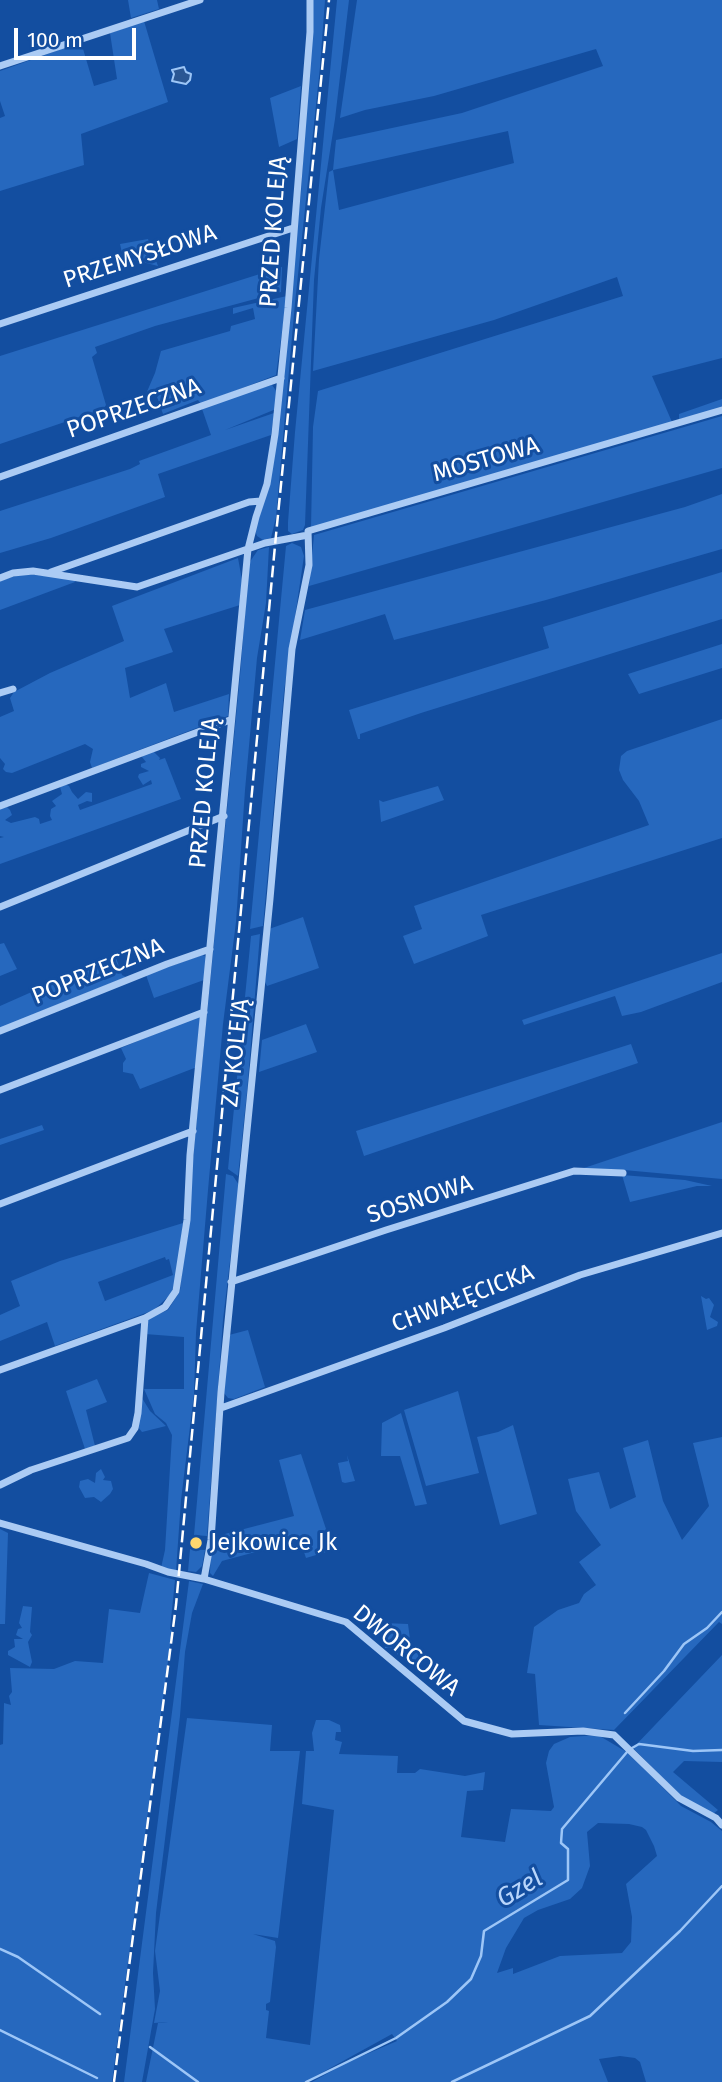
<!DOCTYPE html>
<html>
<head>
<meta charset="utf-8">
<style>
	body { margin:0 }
	#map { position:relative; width:722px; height:2082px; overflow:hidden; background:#134ea0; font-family:"Fira Sans",sans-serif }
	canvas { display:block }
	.scale { position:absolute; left:14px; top:28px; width:122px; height:32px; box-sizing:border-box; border:4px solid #fff; border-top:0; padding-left:9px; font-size:21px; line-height:24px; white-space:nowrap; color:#fff; -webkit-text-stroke:5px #134ea0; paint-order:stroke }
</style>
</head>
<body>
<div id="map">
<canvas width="722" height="2082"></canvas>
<div class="scale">100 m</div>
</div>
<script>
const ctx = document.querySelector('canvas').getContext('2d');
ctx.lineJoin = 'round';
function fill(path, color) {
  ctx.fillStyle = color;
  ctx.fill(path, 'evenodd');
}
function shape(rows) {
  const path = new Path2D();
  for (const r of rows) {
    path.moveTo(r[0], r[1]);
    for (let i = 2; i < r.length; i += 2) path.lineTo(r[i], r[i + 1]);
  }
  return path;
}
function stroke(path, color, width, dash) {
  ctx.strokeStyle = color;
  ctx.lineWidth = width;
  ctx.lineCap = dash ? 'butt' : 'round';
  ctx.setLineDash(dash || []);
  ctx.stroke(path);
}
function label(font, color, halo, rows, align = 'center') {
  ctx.font = font + ' "Fira Sans",sans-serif';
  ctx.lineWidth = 6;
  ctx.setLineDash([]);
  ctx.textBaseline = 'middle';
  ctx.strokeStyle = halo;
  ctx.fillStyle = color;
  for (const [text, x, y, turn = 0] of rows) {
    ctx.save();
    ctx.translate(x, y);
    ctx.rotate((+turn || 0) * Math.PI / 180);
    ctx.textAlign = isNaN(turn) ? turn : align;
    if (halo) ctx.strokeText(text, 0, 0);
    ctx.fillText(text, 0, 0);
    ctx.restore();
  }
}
fill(shape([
	[128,0,157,0,159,9,131,18],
	[313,0,325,0,320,67,295,303,276,517,271,538,263,540,257,536,255,530,266,495,301,193],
	[337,0,349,0,335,119,321,208,314,280,305,525,303,530,292,534,288,531,288,522,295,432],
	[357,0,722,0,722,358,652,376,672,422,311,528,313,427,318,391,623,296,617,277,494,320,313,371,319,259,329,172,333,170,336,140,462,113,603,66,596,49,434,96,365,110,340,118],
	[508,131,514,163,339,210,333,170],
	[144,21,168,102,81,134,84,165,0,191,0,118,5,116,0,101,0,71,81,42,94,86,117,79,110,33],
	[301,86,297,139,279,147,270,98],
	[148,239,158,266,123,257,120,244],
	[282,267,281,292,155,326,95,347,97,353,92,357,106,405,103,409,0,444,0,356],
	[287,296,276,375,201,404,198,400,163,414,155,391,146,394,155,373,161,351,230,331,231,326,255,319,253,308,233,314,233,308],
	[272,385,277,392,276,409,225,430,274,413,271,435,158,474,165,497,51,538,0,553,0,511,130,469,140,464,139,461,211,435,201,406],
	[722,399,722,409,679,419,679,414],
	[722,416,722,468,309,586,314,535],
	[722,494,722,549,546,600,394,640,385,614,300,640,305,610,685,507],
	[292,543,301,547,304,556,284,691,263,926,250,929,286,546],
	[269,547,266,603,257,658,245,790,236,922,223,1024,208,1190,196,1333,194,1394,181,1500,176,1571,161,1568,165,1550,172,1435,166,1423,155,1414,144,1389,184,1389,184,1337,145,1334,147,1319,168,1310,180,1291,240,676,249,563,258,550],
	[238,558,242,580,240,605,164,629,173,652,125,668,130,698,166,683,174,712,229,694,228,716,92,768,90,762,93,749,85,744,12,773,6,772,3,769,5,764,0,758,0,717,14,711,10,698,14,692,50,673,124,641,112,606],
	[722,572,722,619,421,713,360,734,360,739,358,739,349,710,549,648,543,627],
	[24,574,74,578,75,582,0,610,0,580],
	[722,644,722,668,639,694,628,674],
	[722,719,722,838,481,915,488,936,414,964,403,936,422,929,414,906,649,825,639,801,623,780,619,770,621,756,627,751],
	[153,751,160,758,159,760,165,758,181,799,0,864,0,838,4,837,0,836,0,808,7,807,10,810,12,815,5,820,11,823,35,817,39,819,40,824,52,820,50,816,51,809,56,806,52,801,62,794,60,787,64,784,69,786,72,792,78,799,86,792,92,793,92,802,87,801,78,805,80,810,152,784,151,780,143,785,138,777,139,774,149,771,141,767,141,764,146,762,142,757,143,754],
	[438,786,444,800,381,822,379,800,383,802],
	[303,917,319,968,267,986,265,982,269,929],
	[260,934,247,1092,238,1176,228,1169,251,936],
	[4,943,17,969,0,976,0,944],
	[722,953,722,982,641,1012,622,1016,615,996,524,1025,522,1020],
	[115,955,122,975,126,977,0,1028,0,1006],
	[202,955,205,956,206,962,204,980,154,998,146,975],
	[200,1015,197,1067,140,1089,133,1074,123,1072,123,1063,126,1059,121,1048],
	[306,1024,317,1052,259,1072,262,1040],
	[631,1044,638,1063,364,1156,356,1131],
	[722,1122,722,1179,624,1170,581,1169],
	[42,1125,44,1130,0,1145,0,1139],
	[226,1174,233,1176,239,1185,223,1320,207,1536,194,1535],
	[622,1175,685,1180,712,1186,697,1186,630,1202],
	[183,1223,177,1276,171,1294,154,1310,55,1346,47,1322,0,1341,0,1315,20,1306,11,1281,60,1261],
	[165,1257,166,1260,169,1259,173,1275,105,1301,98,1282],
	[701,1296,706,1299,709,1298,714,1305,710,1317,718,1322,717,1326,707,1330],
	[248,1330,265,1387,234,1399,228,1398,224,1393,229,1335],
	[97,1379,107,1402,86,1410,95,1446,85,1449,66,1391],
	[458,1391,479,1473,426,1486,404,1410],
	[142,1398,150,1411,166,1426,142,1432,138,1427],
	[401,1413,427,1504,415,1506,400,1456,381,1456,382,1423],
	[513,1425,537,1514,500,1525,477,1437,498,1432],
	[722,1437,722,1624,719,1622,614,1730,539,1725,535,1674,527,1673,534,1627,558,1610,579,1603,584,1594,596,1585,579,1562,601,1545,576,1511,568,1479,599,1472,610,1509,636,1497,623,1448,648,1440,663,1501,682,1540,709,1506,693,1443],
	[301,1454,333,1550,306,1558,300,1540,222,1561,213,1576,210,1573,211,1545,221,1535,294,1516,279,1460],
	[347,1455,355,1481,345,1483,342,1482,338,1463,348,1461],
	[101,1469,105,1477,103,1480,111,1481,113,1489,110,1494,101,1502,94,1497,85,1498,79,1487,80,1481,88,1479,95,1483,96,1473],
	[0,1529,8,1533,5,1624,0,1624],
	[190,1549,205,1550,202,1566,196,1572,188,1571],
	[149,1573,175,1580,170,1629,172,1631,112,2082,0,2082,0,1745,3,1744,4,1703,11,1705,9,1696,12,1692,10,1668,54,1669,75,1661,103,1663,109,1609,140,1613],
	[189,1581,203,1584,192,1613,185,1652,180,1716,156,1913,153,1973,155,2009,142,2082,124,2082],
	[23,1606,32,1607,30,1632,32,1635,28,1642,32,1662,30,1667,8,1655,8,1651,15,1647,14,1639,23,1639,16,1635,18,1629,22,1628,19,1623],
	[383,1623,408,1624,411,1647,422,1656,420,1664,402,1659,391,1648,385,1648],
	[722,1655,722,1762,684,1761,673,1772,718,1810,713,1814,682,1797,633,1748],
	[187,1718,272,1725,270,1751,300,1751,278,1938,253,1934,275,1941,276,1947,270,2002,266,2004,266,2010,269,2011,266,2038,310,2045,334,1810,302,1804,306,1751,314,1751,312,1733,316,1720,329,1720,340,1725,341,1732,336,1732,335,1740,342,1742,339,1754,398,1756,397,1773,415,1773,420,1769,465,1776,485,1772,483,1790,467,1791,461,1837,505,1842,511,1809,551,1811,554,1807,546,1763,549,1751,554,1744,570,1737,598,1735,630,1754,681,1806,711,1822,722,1831,722,2082,646,2082,640,2062,635,2058,620,2056,599,2059,608,2082,312,2082,346,2063,397,2041,392,2034,305,2082,146,2082,158,2023,168,2022,154,2023,160,1991,155,1951],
	[598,1823,629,1824,642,1827,646,1830,654,1846,657,1856,626,1884,632,1917,631,1942,622,1953,560,1956,513,1974,513,1968,497,1973,506,1948,524,1918,538,1910,570,1899,582,1888,590,1866,587,1832]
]), '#2668be');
const water = shape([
	[184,67,186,72,191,74,190,80,186,84,172,81,174,74,172,70,184,67]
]);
fill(water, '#2a5693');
stroke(water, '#9dc6f7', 2);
stroke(shape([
	[625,1713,664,1671,684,1644,707,1628,722,1612],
	[632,1748,639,1744,693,1751,722,1750],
	[0,1949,18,1957,100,2014],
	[0,2030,97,2078],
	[150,2047,198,2082],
	[306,2082,396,2038,447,2002,471,1979,481,1956,484,1931,568,1880,568,1849,561,1843,562,1829,627,1752],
	[452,2082,590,2016,680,1931,722,1886]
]), '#9dc6f7', 2.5);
stroke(shape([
	[0,66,200,0],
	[0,324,293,228],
	[0,477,281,378],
	[51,572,249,502,261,501],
	[0,578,13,573,33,571,137,587,265,543,308,535],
	[0,693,13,689],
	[0,806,230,720],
	[0,907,224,816],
	[0,1031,167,964,210,949],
	[0,1090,204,1012],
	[0,1204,193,1131],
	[231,1282,386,1230,574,1171,623,1173],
	[0,1370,145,1318],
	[221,1408,444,1328,580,1275,722,1233],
	[0,1485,31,1470,128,1438,135,1428,138,1413,145,1318,165,1307,176,1291,187,1220,190,1155,248,549,256,517,267,484,275,434,288,308,310,32,310,0],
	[0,1523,146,1564,168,1572,204,1579,346,1622,464,1721,512,1734,583,1731,614,1735,679,1798,716,1818,722,1825],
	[204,1579,211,1540,221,1392,270,899,292,649,309,565,308,531,722,410]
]), '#abcbf4', 7);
stroke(shape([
	[114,2082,176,1605,276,535,329,0]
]), '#fff', 2.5, [12, 5]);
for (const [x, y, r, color] of [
	[196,1543,7,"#ffd76f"]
]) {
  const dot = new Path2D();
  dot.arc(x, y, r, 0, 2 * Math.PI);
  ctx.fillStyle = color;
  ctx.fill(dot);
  stroke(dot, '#134ea0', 2.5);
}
label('24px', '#fff', '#134ea0', [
	["PRZED KOLEJĄ",274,232,-86],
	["PRZEMYSŁOWA",140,257,-18],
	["POPRZECZNA",134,409,-19],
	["MOSTOWA",486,460,-16],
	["PRZED KOLEJĄ",205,793,-85],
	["POPRZECZNA",98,972,-22],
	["ZA KOLEJĄ",236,1053,-84],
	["SOSNOWA",420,1200,-18],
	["CHWAŁĘCICKA",463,1299,-21],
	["DWORCOWA",406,1651,39]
]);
label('24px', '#fff', '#134ea0', [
	["Jejkowice Jk",210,1543]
], 'left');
label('italic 26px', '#b8d5fb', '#134ea0', [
	["Gzel",520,1889,-31]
]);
</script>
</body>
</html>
